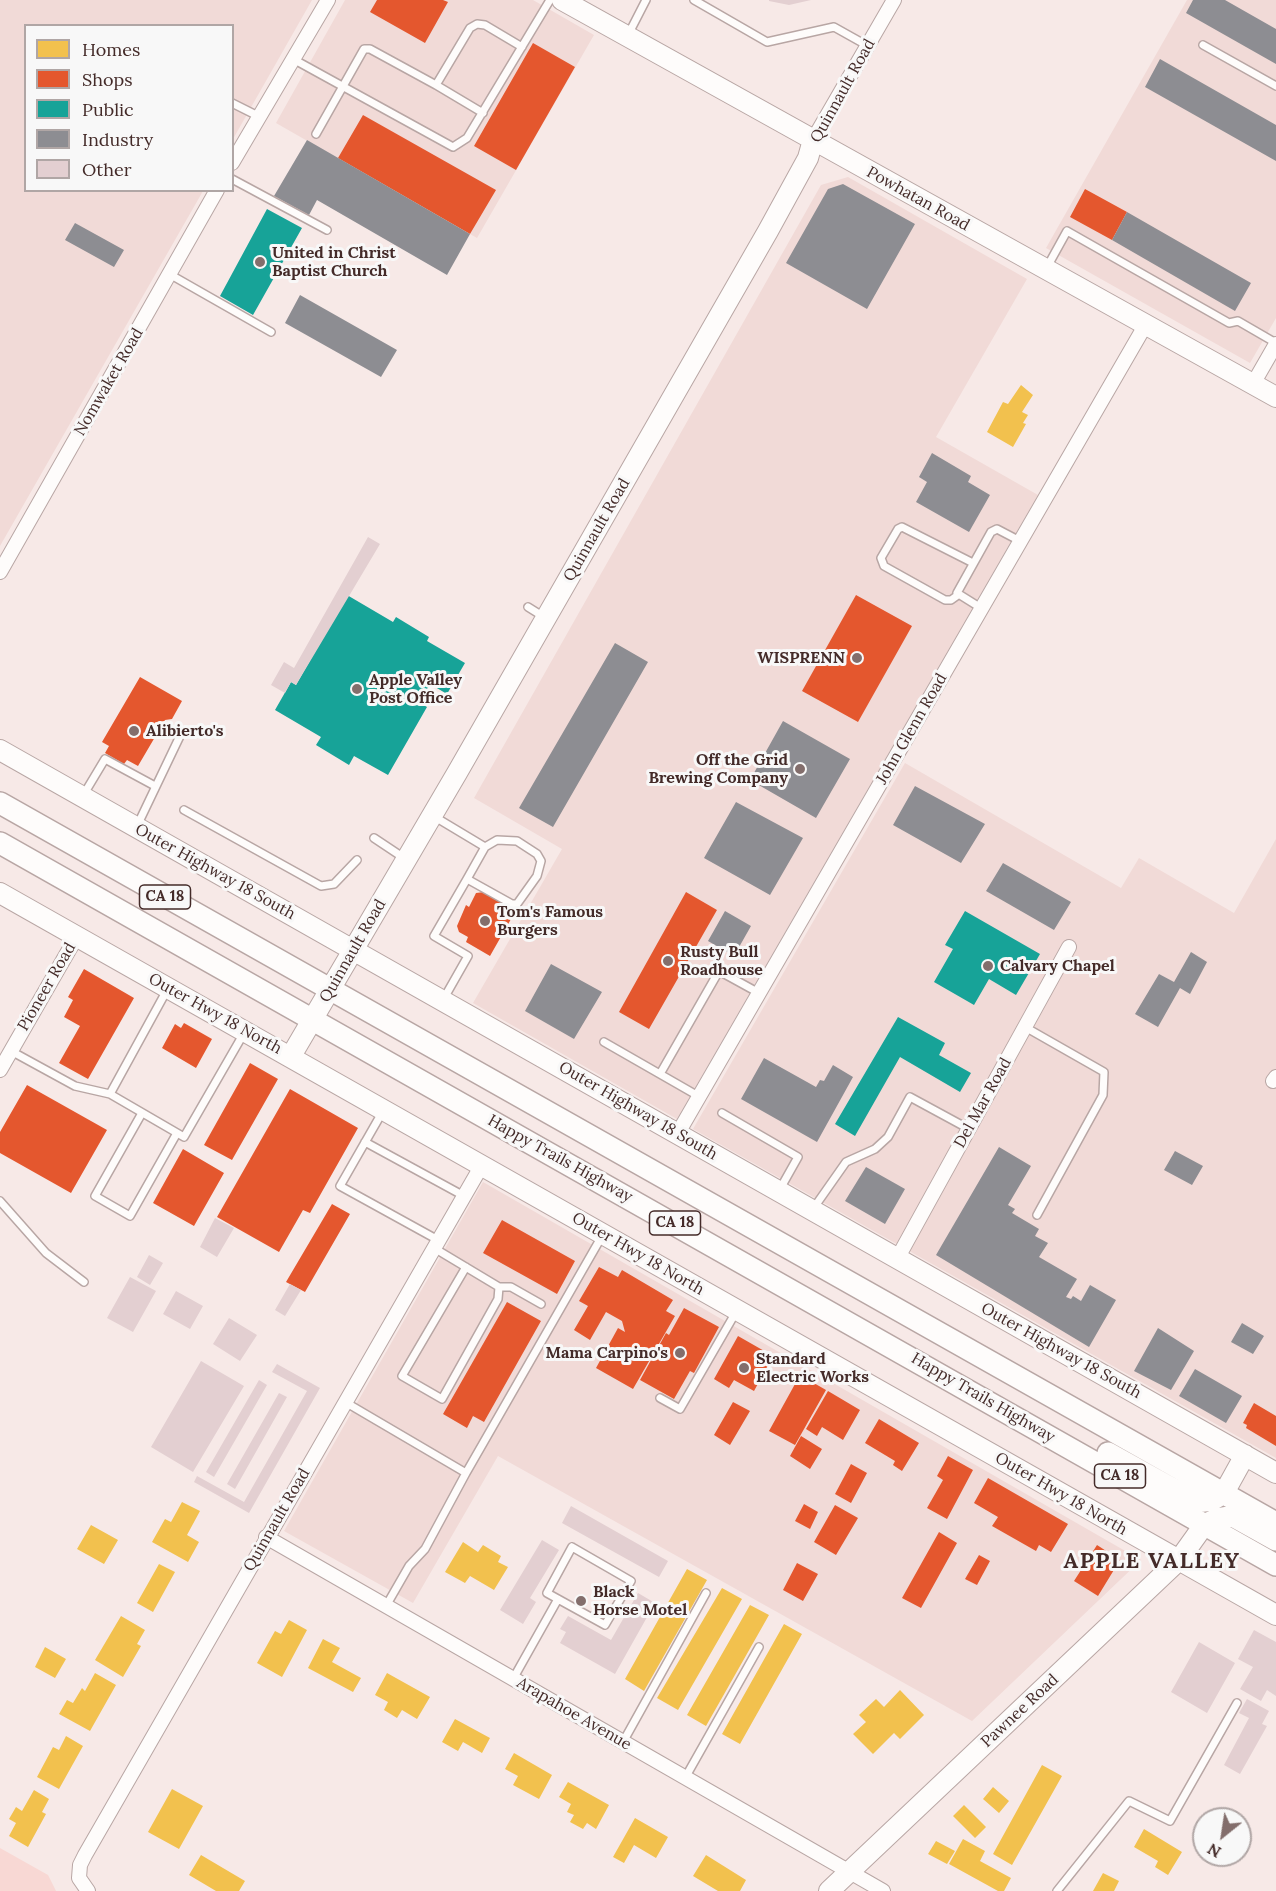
<!DOCTYPE html>
<html>
<head>
<meta charset="utf-8">
<style>
	body { margin:0 }
	#map { position:relative; width:1276px; height:1891px; overflow:hidden; background:#f7e9e7; font-family:Lora,serif }
	canvas { display:block }
	.legend { position:absolute; left:24px; top:24px; width:210px; height:168px; box-sizing:border-box; background:#f8f8f8; border:2px solid #b0a6a5; margin:0; padding:8px 10px; list-style:none; font-size:18px; color:#442b29 }
	.legend li { display:flex; align-items:center; gap:12px; height:30px }
	.legend b { width:30px; border:2px solid #b0a6a5 }
	.north { position:absolute; left:1192px; top:1807px; width:60px; height:60px; box-sizing:border-box; background:#f8f8f8; border:2px solid #b0a6a5; border-radius:50%; rotate:210deg; font-size:16px; font-weight:700; line-height:24px; text-align:center; color:#442b29 }
	.north::after { content:''; display:block; margin:auto; width:21px; height:27px; background:#836e6c; clip-path:polygon(50% 0,100% 100%,50% 72%,0 100%) }
</style>
</head>
<body>
<div id="map">
<canvas width="1276" height="1891"></canvas>
<ul class="legend">
<li><b style="height:16px;background:#f2c14e"></b>Homes</li>
<li><b style="height:16px;background:#e4572e"></b>Shops</li>
<li><b style="height:16px;background:#17a398"></b>Public</li>
<li><b style="height:16px;background:#8d8d92"></b>Industry</li>
<li><b style="height:16px;background:#e3cfd1"></b>Other</li>
</ul>
<div class="north">N</div>
</div>
<script>
const ctx = document.querySelector('canvas').getContext('2d');
ctx.lineJoin = 'round';
function fill(path, color) {
  ctx.fillStyle = color;
  ctx.fill(path, 'evenodd');
}
function shape(rows) {
  const path = new Path2D();
  for (const r of rows) {
    path.moveTo(r[0], r[1]);
    for (let i = 2; i < r.length; i += 2) path.lineTo(r[i], r[i + 1]);
  }
  return path;
}
function stroke(path, color, width, dash) {
  ctx.strokeStyle = color;
  ctx.lineWidth = width;
  ctx.lineCap = dash ? 'butt' : 'round';
  ctx.setLineDash(dash || []);
  ctx.stroke(path);
}
function label(font, color, halo, rows, align = 'center') {
  ctx.font = font + ' Lora,serif';
  ctx.lineWidth = 6;
  ctx.setLineDash([]);
  ctx.textBaseline = 'middle';
  ctx.strokeStyle = halo;
  ctx.fillStyle = color;
  for (const [text, x, y, turn = 0] of rows) {
    ctx.save();
    ctx.translate(x, y);
    ctx.rotate((+turn || 0) * Math.PI / 180);
    ctx.textAlign = isNaN(turn) ? turn : align;
    if (halo) ctx.strokeText(text, 0, 0);
    ctx.fillText(text, 0, 0);
    ctx.restore();
  }
}
fill(shape([
	[0,0,312,0,233,139,232,26,26,26,26,190,203,191,0,546],
	[345,0,533,0,594,35,477,238,276,123],
	[1187,0,1276,0,1276,318,1250,363,1046,248],
	[848,177,1027,279,936,437,1038,495,677,1119,473,1003,562,849,474,798,821,185],
	[905,763,1121,888,1139,858,1234,913,1276,839,1276,1458,693,1129],
	[483,1182,1141,1560,972,1721,498,1456,413,1603,284,1531]
]), '#f1dad7');
fill(shape([
	[0,1848,48,1875,56,1891,0,1891]
]), '#f8d8d4');
fill(shape([
	[1021,385,1033,395,1022,412,1028,415,1023,423,1026,424,1013,447,987,432,1003,402,1008,404],
	[182,1502,200,1511,187,1535,199,1542,188,1562,152,1542,165,1519,171,1522],
	[91,1525,118,1540,104,1564,77,1549],
	[463,1542,478,1552,483,1545,501,1556,498,1562,508,1567,494,1590,470,1576,465,1583,445,1572],
	[159,1564,175,1572,153,1612,137,1603],
	[687,1569,707,1580,644,1691,625,1679],
	[722,1588,742,1599,678,1710,657,1698],
	[750,1605,769,1615,706,1726,687,1715],
	[121,1616,145,1630,137,1644,141,1646,123,1677,95,1660],
	[289,1620,307,1630,282,1677,257,1663,275,1631,281,1634],
	[784,1624,802,1634,740,1744,722,1734],
	[323,1639,340,1648,332,1662,361,1678,353,1692,308,1668],
	[45,1647,66,1659,55,1678,35,1667],
	[95,1673,116,1685,90,1731,59,1714,67,1700,73,1703,82,1688,85,1691],
	[387,1673,430,1697,417,1719,402,1710,397,1718,384,1710,388,1702,375,1695],
	[900,1690,924,1715,900,1739,894,1733,873,1754,853,1734,866,1722,859,1715,876,1699,884,1707],
	[455,1719,490,1738,482,1753,463,1742,458,1751,442,1742],
	[66,1736,83,1746,59,1789,37,1777,53,1747,59,1750],
	[514,1753,552,1775,539,1799,513,1785,518,1776,505,1769],
	[1042,1765,1062,1776,1012,1865,993,1854],
	[568,1782,609,1805,596,1829,587,1823,583,1829,570,1822,574,1815,567,1812,571,1804,559,1797],
	[993,1787,1009,1801,999,1813,983,1799],
	[172,1789,203,1806,179,1849,148,1832],
	[34,1790,49,1799,42,1812,46,1814,28,1847,9,1836,16,1823,9,1819,16,1807,22,1811],
	[964,1805,986,1827,975,1838,953,1816],
	[635,1818,668,1837,656,1858,634,1845,624,1863,613,1857],
	[1144,1829,1182,1852,1168,1875,1155,1867,1158,1861,1134,1847],
	[963,1839,985,1851,980,1861,1011,1878,1004,1891,998,1891,949,1864],
	[936,1841,955,1851,947,1864,928,1854],
	[201,1855,245,1881,239,1891,216,1891,189,1875],
	[706,1855,746,1880,740,1891,718,1891,693,1876],
	[1103,1873,1119,1881,1114,1891,1093,1891]
]), '#f2c14e');
fill(shape([
	[377,0,443,0,448,2,425,43,370,12],
	[533,43,575,67,516,170,474,146],
	[363,115,496,190,470,234,338,158],
	[1085,189,1127,212,1112,240,1070,217],
	[856,595,912,626,858,722,802,691],
	[140,677,182,701,172,719,165,720,138,766,127,760,124,764,105,753,109,746,102,742],
	[484,892,507,902,504,907,515,912,490,956,466,942,468,937,459,932,457,926,466,905,469,907,476,893],
	[686,892,717,910,649,1029,619,1012],
	[84,969,134,998,88,1079,59,1063,80,1026,64,1017,73,1000,68,997],
	[184,1023,212,1039,196,1068,162,1048,175,1024,181,1028],
	[250,1063,278,1079,232,1160,204,1145],
	[27,1085,107,1130,71,1193,0,1153,0,1132],
	[290,1089,358,1128,310,1213,303,1210,279,1252,217,1217],
	[183,1149,224,1173,194,1226,153,1203],
	[332,1204,350,1214,305,1292,286,1282],
	[502,1220,575,1261,557,1294,483,1253],
	[599,1267,618,1277,622,1270,673,1300,666,1311,675,1316,633,1389,596,1368,618,1328,625,1332,622,1321,606,1312,590,1340,574,1330,588,1306,579,1301],
	[507,1302,541,1321,484,1422,473,1416,467,1428,443,1414],
	[684,1308,719,1327,694,1373,690,1371,674,1399,640,1380,666,1333,669,1335],
	[738,1336,773,1356,754,1391,734,1380,729,1388,714,1379],
	[800,1375,826,1390,795,1445,769,1431],
	[828,1391,860,1410,843,1440,822,1427,817,1436,806,1429],
	[733,1402,750,1411,730,1445,714,1435],
	[1254,1403,1276,1416,1276,1446,1246,1428,1247,1425,1243,1423],
	[879,1419,919,1443,902,1471,893,1465,895,1461,865,1443],
	[801,1436,822,1449,810,1469,790,1456],
	[948,1456,973,1470,947,1519,927,1508,943,1480,937,1476],
	[851,1464,867,1473,851,1503,835,1494],
	[988,1478,1068,1524,1051,1552,1039,1545,1036,1551,992,1526,998,1517,974,1503],
	[804,1504,818,1512,810,1529,795,1521],
	[835,1505,858,1518,836,1555,814,1542],
	[939,1532,957,1543,921,1608,902,1598],
	[1097,1545,1120,1560,1098,1596,1074,1581],
	[979,1555,990,1561,977,1585,965,1579],
	[797,1563,818,1574,803,1601,783,1590]
]), '#e4572e');
fill(shape([
	[267,209,302,228,253,315,220,296],
	[347,595,393,622,396,617,429,637,427,641,465,663,447,694,430,684,420,703,427,707,388,775,354,756,349,765,316,745,321,737,275,710,291,682,296,685],
	[965,911,1040,954,1016,995,989,979,974,1005,934,982,953,949,945,945],
	[898,1017,945,1043,939,1055,971,1073,960,1092,900,1057,855,1136,835,1124]
]), '#17a398');
fill(shape([
	[1193,0,1225,0,1276,29,1276,64,1186,13],
	[1160,59,1276,125,1276,161,1145,87],
	[307,140,470,234,447,275,317,200,309,215,274,196],
	[843,184,915,224,867,309,786,263,828,189],
	[1127,212,1251,283,1235,311,1112,240],
	[75,223,124,250,114,267,65,240],
	[300,295,397,350,381,377,285,323],
	[932,453,971,476,968,482,990,495,969,532,916,502,927,482,919,477],
	[615,643,648,662,553,827,519,808],
	[783,721,850,759,816,818,750,780],
	[915,786,985,824,961,863,893,825],
	[736,802,803,838,770,895,704,858],
	[1003,863,1071,902,1054,930,986,891],
	[725,911,751,926,734,956,708,941],
	[1191,952,1207,962,1190,994,1180,988,1158,1027,1135,1014,1159,974,1174,982],
	[551,964,602,992,574,1039,525,1011],
	[764,1058,816,1087,820,1080,824,1081,833,1065,853,1077,817,1142,741,1099],
	[999,1147,1031,1166,1008,1205,1015,1209,1012,1213,1039,1229,1035,1236,1048,1243,1039,1257,1077,1279,1066,1297,1071,1299,1073,1296,1081,1301,1090,1285,1116,1300,1089,1347,936,1255],
	[1175,1151,1203,1166,1192,1185,1164,1170],
	[866,1167,905,1189,885,1224,845,1201],
	[1242,1323,1264,1336,1253,1354,1231,1342],
	[1158,1328,1194,1351,1171,1390,1134,1371],
	[1195,1369,1242,1396,1226,1423,1179,1396]
]), '#8d8d92');
fill(shape([
	[811,0,789,5,769,1,769,0],
	[368,537,380,544,296,685,291,682,285,693,271,685,284,662,294,668],
	[215,1218,234,1228,217,1257,200,1247],
	[149,1255,163,1263,150,1285,137,1277],
	[130,1277,156,1291,133,1332,107,1318],
	[290,1284,301,1290,285,1316,275,1310],
	[176,1291,203,1306,190,1329,163,1314],
	[229,1318,257,1335,240,1361,213,1344],
	[201,1361,244,1386,193,1472,151,1447],
	[277,1364,320,1388,249,1513,194,1482,197,1476,244,1502,307,1391,272,1372],
	[259,1380,267,1385,214,1477,206,1472],
	[279,1393,287,1397,235,1489,227,1484],
	[571,1506,668,1561,659,1577,562,1523],
	[542,1540,559,1550,530,1598,536,1602,523,1624,500,1610],
	[638,1593,655,1603,615,1674,560,1643,566,1632,560,1629,568,1616,611,1640],
	[1254,1630,1276,1642,1276,1696,1267,1690,1261,1701,1240,1689,1253,1667,1238,1659],
	[1199,1642,1235,1663,1207,1713,1171,1692],
	[1247,1699,1269,1711,1262,1724,1267,1726,1240,1774,1224,1765,1249,1718,1239,1713]
]), '#e3cfd1');
const lane = shape([
	[694,0,767,42,834,27,868,46],
	[628,35,646,0],
	[1203,45,1276,86],
	[293,59,453,147,467,138,550,0],
	[232,103,260,117],
	[483,113,436,85,470,28,477,24,485,25,522,47],
	[316,134,364,49,370,49,436,85],
	[232,179,327,230],
	[1046,269,1067,231,1229,323,1238,321,1276,343],
	[171,275,271,332],
	[958,595,951,600,945,600,884,566,881,558,898,529,902,527,973,563],
	[528,607,544,617],
	[981,608,957,593,991,532,997,529,1020,541],
	[84,794,105,759,155,786],
	[184,810,321,886,334,884,357,860],
	[435,817,485,847],
	[137,826,180,736],
	[374,838,404,858],
	[167,990,110,1094,184,1137,244,1033],
	[443,1000,468,956,434,936,467,879,485,847,497,840,517,841,537,854,541,861,537,876,517,904,512,904,467,879],
	[1025,1027,1104,1072,1103,1095,1037,1215],
	[604,1042,700,1097],
	[11,1051,75,1086,110,1094],
	[660,1074,719,971,759,993],
	[383,1111,340,1186,438,1240],
	[142,1113,95,1196,130,1216,177,1133],
	[722,1113,798,1157,780,1189],
	[365,1142,464,1196],
	[0,1201,46,1253,84,1282],
	[813,1209,846,1162,875,1149,888,1137,910,1097,969,1129],
	[434,1248,499,1287,511,1287,541,1304],
	[466,1267,402,1376,442,1399,498,1299,499,1287],
	[660,1398,680,1409,736,1312],
	[345,1402,466,1473,602,1236],
	[572,1547,631,1581,605,1625,547,1593,572,1547],
	[386,1606,409,1566,425,1549,466,1473],
	[513,1679,558,1599],
	[623,1742,706,1593],
	[685,1778,759,1647],
	[1057,1891,1129,1801,1170,1821,1237,1703]
]);
const street = shape([
	[813,140,894,0],
	[232,163,328,0],
	[1253,384,1276,344],
	[0,572,217,190],
	[0,1070,77,936],
	[1273,1081,1276,1077],
	[678,1133,1146,324],
	[897,1259,1069,947],
	[266,1537,883,1891],
	[88,1891,79,1878,80,1865,85,1855,482,1165]
]);
const secondary = shape([
	[562,0,1276,397],
	[0,750,1276,1473],
	[0,893,1276,1615],
	[291,1056,457,773,768,231,808,158,813,140],
	[1224,1493,1245,1455],
	[829,1891,1179,1560,1204,1525]
]);
const primary = shape([
	[0,803,1276,1523],
	[0,843,1276,1565],
	[1108,1453,1196,1502,1212,1500,1224,1493],
	[1204,1525,1217,1519,1233,1516,1276,1540]
]);
stroke(lane, '#b8a6a4', 10);
stroke(street, '#b8a6a4', 16);
stroke(secondary, '#b8a6a4', 22);
stroke(primary, '#b8a6a4', 24);
stroke(lane, '#fefcfb', 7);
stroke(street, '#fefcfb', 14);
stroke(secondary, '#fefcfb', 20);
stroke(primary, '#fefcfb', 21);
for (const [x, y, r, color] of [
	[260,262,6,"#836e6c"],
	[857,658,6,"#836e6c"],
	[357,689,6,"#836e6c"],
	[134,731,6,"#836e6c"],
	[800,769,6,"#836e6c"],
	[485,921,6,"#836e6c"],
	[668,961,6,"#836e6c"],
	[988,966,6,"#836e6c"],
	[680,1353,6,"#836e6c"],
	[744,1368,6,"#836e6c"],
	[581,1601,6,"#836e6c"]
]) {
  const dot = new Path2D();
  dot.arc(x, y, r, 0, 2 * Math.PI);
  ctx.fillStyle = color;
  ctx.fill(dot);
  stroke(dot, '#f8f8f8', 2);
}
for (const [x, y, w] of [
	[165,897,51],
	[675,1223,51],
	[1120,1476,51]
]) {
  const box = new Path2D();
  box.roundRect(x - w / 2, y - 12, w, 24, 4.5);
  ctx.fillStyle = '#f8f8f8';
  ctx.fill(box);
  stroke(box, '#442b29', 1.5);
}
label('bold 15px', '#442b29', null, [
	["CA 18",165,897],
	["CA 18",675,1223],
	["CA 18",1120,1476]
]);
label('16px', '#442b29', '#f8f8f8', [
	["Quinnault Road",843,91,-61],
	["Powhatan Road",918,199,29],
	["Nomwaket Road",109,382,-60],
	["Quinnault Road",597,530,-60],
	["John Glenn Road",912,729,-60],
	["Outer Highway 18 South",215,872,29],
	["Quinnault Road",353,951,-60],
	["Pioneer Road",47,987,-60],
	["Outer Hwy 18 North",215,1014,29],
	["Del Mar Road",983,1103,-61],
	["Outer Highway 18 South",638,1111,30],
	["Happy Trails Highway",560,1159,29],
	["Outer Hwy 18 North",638,1254,30],
	["Outer Highway 18 South",1061,1351,29],
	["Happy Trails Highway",983,1398,30],
	["Outer Hwy 18 North",1061,1494,30],
	["Quinnault Road",277,1520,-60],
	["Pawnee Road",1020,1711,-43],
	["Arapahoe Avenue",574,1714,30]
]);
label('bold 16px', '#442b29', '#f8f8f8', [
	["United in Christ",272,253],
	["Baptist Church",272,271],
	["WISPRENN",845,658,"right"],
	["Apple Valley",369,680],
	["Post Office",369,698],
	["Alibierto's",146,731],
	["Off the Grid",788,760,"right"],
	["Brewing Company",788,778,"right"],
	["Tom's Famous",497,912],
	["Burgers",497,930],
	["Rusty Bull",680,952],
	["Roadhouse",680,970],
	["Calvary Chapel",1000,966],
	["Mama Carpino's",668,1353,"right"],
	["Standard",756,1359],
	["Electric Works",756,1377],
	["Black",593,1592],
	["Horse Motel",593,1610]
], 'left');
ctx.letterSpacing = '1.5px';
label('bold 22px', '#442b29', '#f8f8f8', [
	["APPLE VALLEY",1152,1562]
]);
ctx.letterSpacing = '0px';
</script>
</body>
</html>
